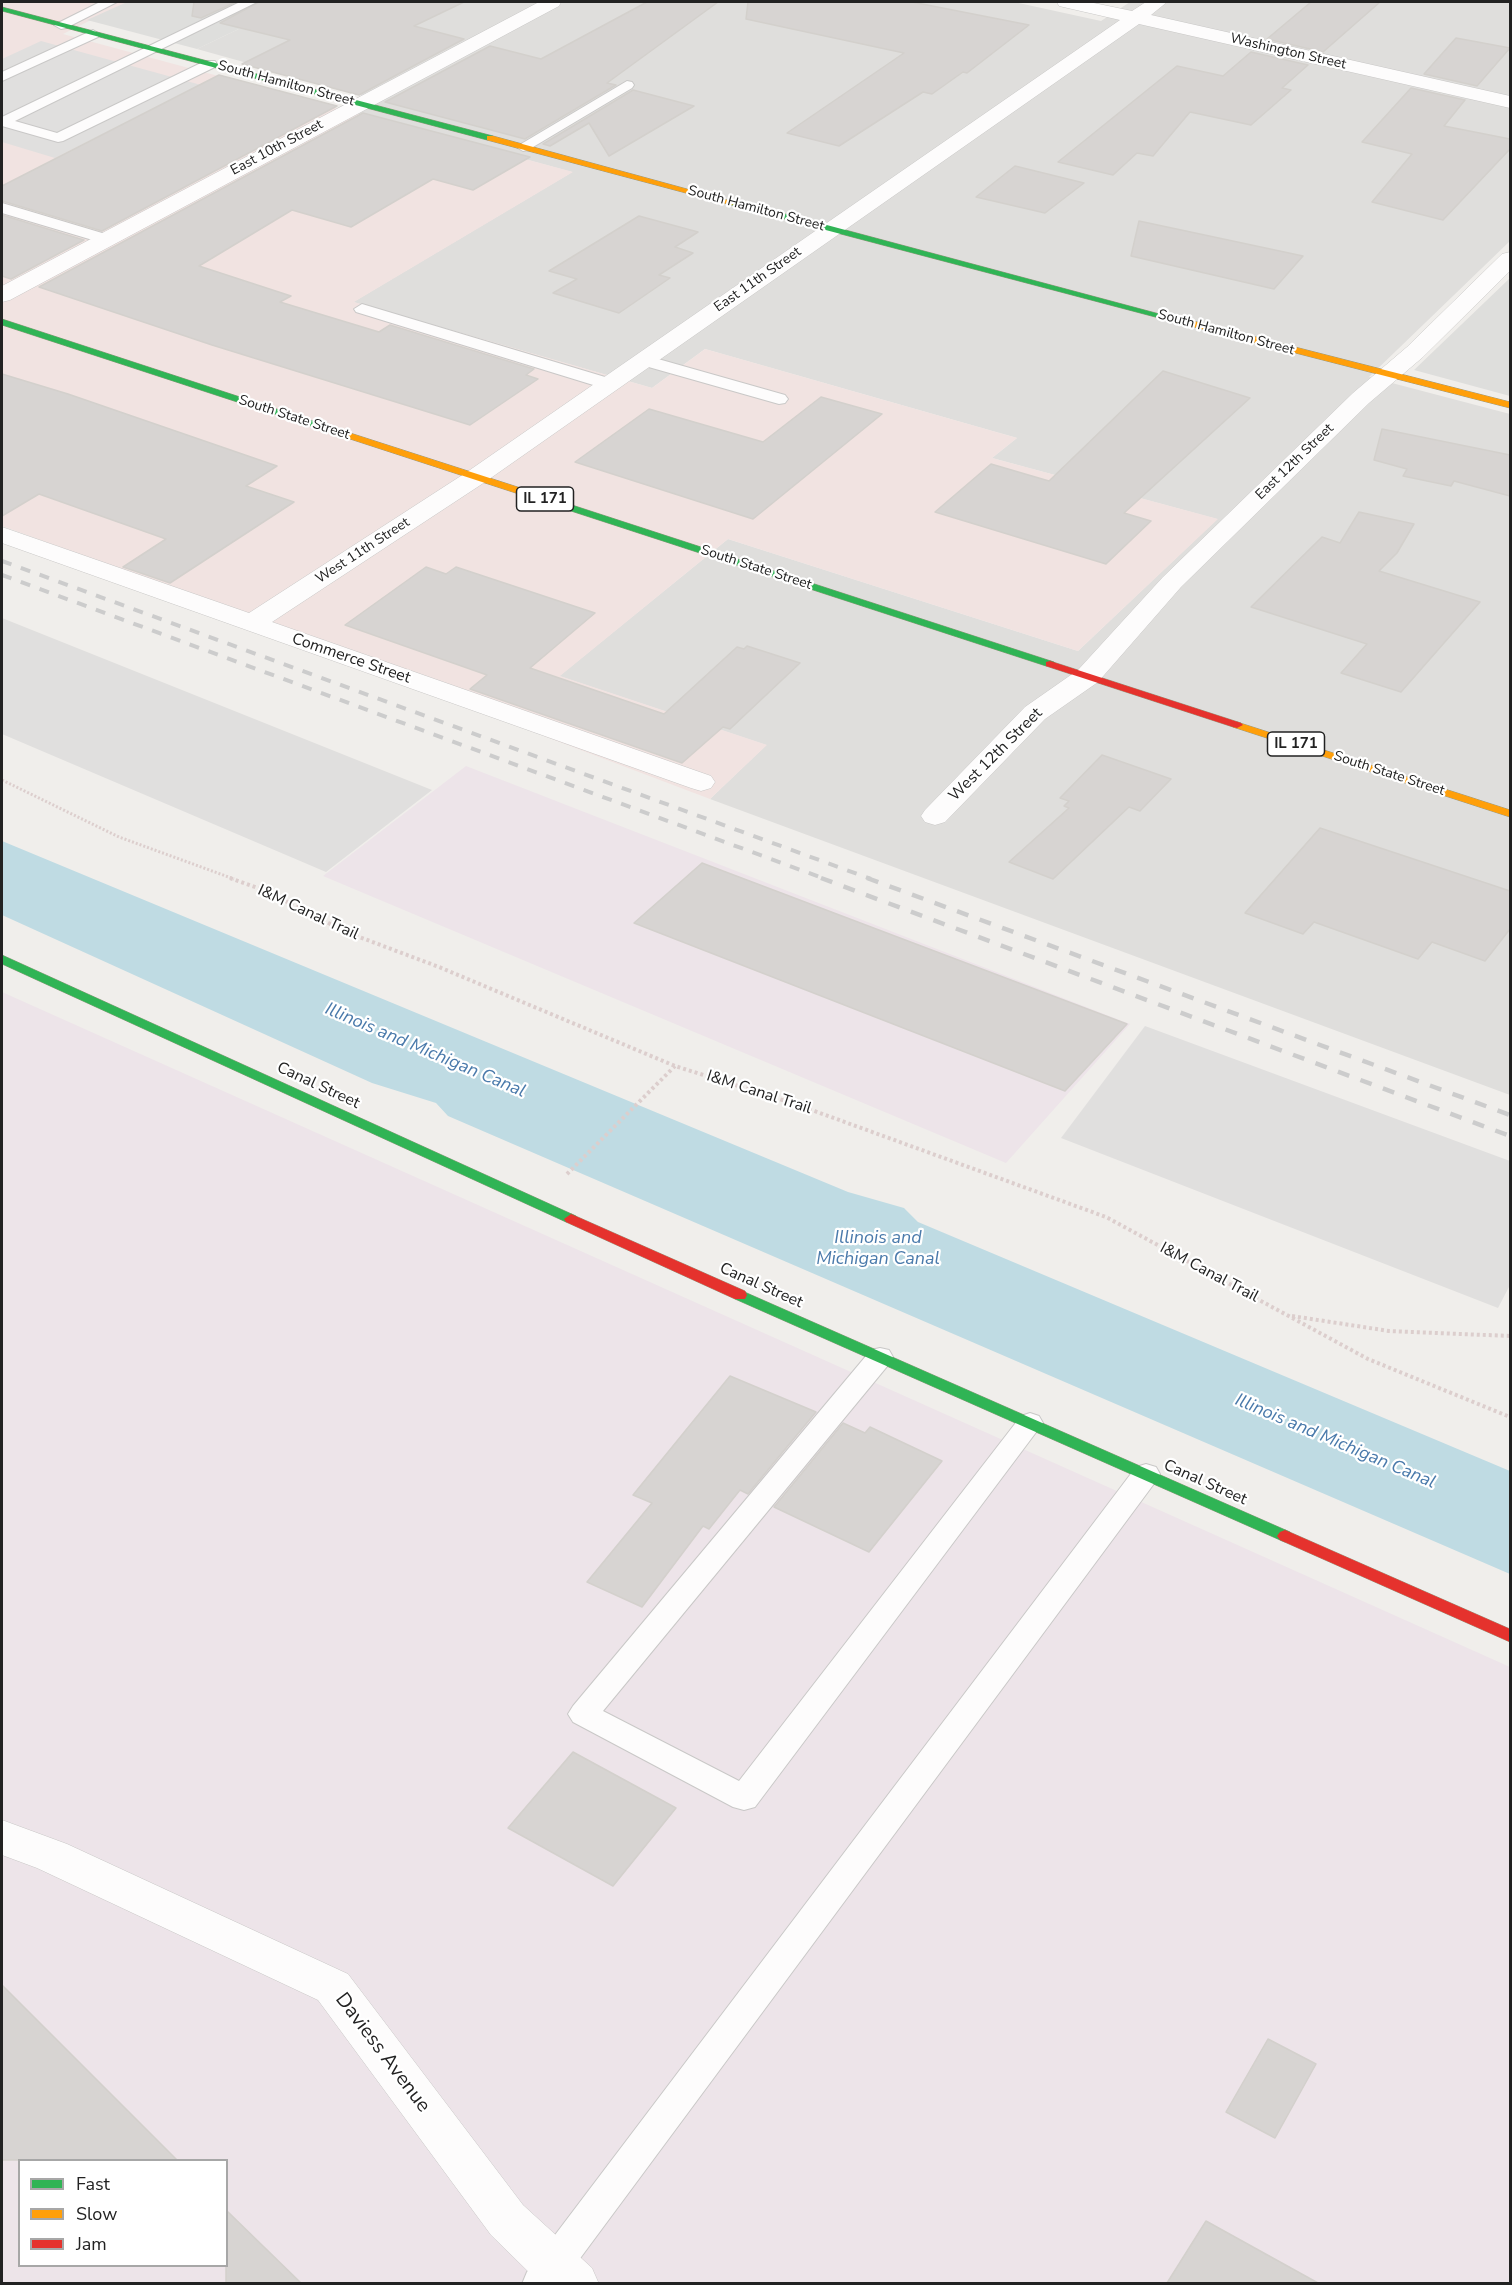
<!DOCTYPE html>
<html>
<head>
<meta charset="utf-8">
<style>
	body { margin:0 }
	#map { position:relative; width:1512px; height:2285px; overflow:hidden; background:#f0eeeb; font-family:"Nunito Sans",sans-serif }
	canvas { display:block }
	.frame { position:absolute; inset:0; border:3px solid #222; pointer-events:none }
	.legend { position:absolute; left:18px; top:2159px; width:210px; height:108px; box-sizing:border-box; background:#fff; border:2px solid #a7a7a7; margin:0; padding:8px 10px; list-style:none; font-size:18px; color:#222 }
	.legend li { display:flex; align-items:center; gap:12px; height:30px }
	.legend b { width:30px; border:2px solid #a7a7a7 }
</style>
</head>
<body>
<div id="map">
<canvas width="1512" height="2285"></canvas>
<div class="frame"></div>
<ul class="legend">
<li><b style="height:8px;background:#30b455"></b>Fast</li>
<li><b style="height:8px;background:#ff9f0a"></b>Slow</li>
<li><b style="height:8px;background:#e5322d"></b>Jam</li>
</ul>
</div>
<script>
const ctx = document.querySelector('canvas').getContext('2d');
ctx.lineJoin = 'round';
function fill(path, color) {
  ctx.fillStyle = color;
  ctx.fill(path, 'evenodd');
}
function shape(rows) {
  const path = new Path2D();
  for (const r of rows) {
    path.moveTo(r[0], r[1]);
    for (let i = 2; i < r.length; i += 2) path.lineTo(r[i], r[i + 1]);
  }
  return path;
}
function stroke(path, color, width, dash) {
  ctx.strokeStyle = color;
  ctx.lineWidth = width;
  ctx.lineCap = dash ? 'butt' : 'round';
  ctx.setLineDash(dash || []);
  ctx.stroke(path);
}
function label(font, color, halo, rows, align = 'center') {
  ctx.font = font + ' "Nunito Sans",sans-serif';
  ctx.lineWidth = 4.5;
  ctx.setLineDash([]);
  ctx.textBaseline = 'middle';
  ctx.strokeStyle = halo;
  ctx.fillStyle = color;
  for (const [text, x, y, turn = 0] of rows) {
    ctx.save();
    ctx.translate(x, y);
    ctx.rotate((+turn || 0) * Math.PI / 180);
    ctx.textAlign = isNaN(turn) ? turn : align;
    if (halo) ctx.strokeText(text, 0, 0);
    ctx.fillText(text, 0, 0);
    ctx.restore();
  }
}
fill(shape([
	[295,2,1014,2,1101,21,1130,2,1510,2,1510,241,1369,377,1510,414,1510,1095,710,799,766,745,559,676,728,539,1078,651,1217,519,992,458,1017,438,705,349,652,388,353,302,572,172,337,108,362,95,197,49]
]), '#dfdedc');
fill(shape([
	[2,2,127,2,63,34,573,172,354,302,652,388,705,349,1017,438,992,458,1218,519,1078,651,728,539,560,676,767,745,710,799,499,719,510,712,2,526]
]), '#f1e3e1');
fill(shape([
	[466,766,1130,1024,1006,1163,323,876],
	[2,992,1510,1667,1510,2283,2,2284],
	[20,2160,226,2160,226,2266,20,2266]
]), '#ede4e9');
fill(shape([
	[127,2,295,2,197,49,87,20],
	[1510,278,1510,396,1414,370]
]), '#dededc');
fill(shape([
	[41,41,201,85,55,158,2,142,2,59],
	[2,618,432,790,326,872,2,734],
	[1145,1026,1510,1161,1510,1285,1498,1308,1061,1138]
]), '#e0dfde');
fill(shape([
	[2,841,848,1192,904,1208,918,1222,1510,1471,1510,1574,448,1116,436,1103,372,1083,2,915]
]), '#bfdbe3');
const building = shape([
	[194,2,236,2,201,18,192,16,194,2],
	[259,2,464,2,414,26,464,39,359,95,242,64,290,40,220,23,259,2],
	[647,2,718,2,607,83,616,85,525,139,385,102,490,46,541,59,647,2],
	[748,2,912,2,1029,25,967,73,963,72,932,94,923,92,839,146,787,133,904,53,746,19,748,2],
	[1311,2,1380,2,1323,52,1267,39,1311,2],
	[1456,38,1510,48,1477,86,1424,74,1456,38],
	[1251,52,1308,65,1282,88,1291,90,1251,125,1190,112,1153,156,1137,153,1113,175,1058,162,1177,66,1223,76,1251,52],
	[219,75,337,106,102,231,2,201,2,186,219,75],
	[1411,88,1465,100,1444,126,1510,139,1510,149,1443,220,1372,202,1412,154,1362,142,1411,88],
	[633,90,694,106,609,156,589,123,550,146,543,144,633,90],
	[363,113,530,157,473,190,433,179,351,227,292,210,199,266,291,296,280,302,379,332,390,325,534,369,526,375,538,379,470,425,212,345,39,287,363,113],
	[1015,166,1084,183,1045,213,976,197,1015,166],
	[2,215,84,240,11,279,2,276,2,215],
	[639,216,698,232,675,247,693,253,659,275,670,278,619,313,553,293,577,279,549,271,639,216],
	[1139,221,1303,256,1274,289,1131,256,1139,221],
	[1163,371,1250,398,1124,513,1151,521,1106,564,935,512,991,464,1049,481,1163,371],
	[2,374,68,394,277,466,246,486,294,502,170,583,123,567,166,539,39,494,2,516,2,374],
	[821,397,882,414,753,519,575,462,649,409,763,442,821,397],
	[1382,429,1510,455,1510,496,1454,481,1451,486,1403,476,1407,469,1374,460,1382,429],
	[1359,512,1414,524,1397,553,1379,571,1480,602,1401,692,1341,673,1367,644,1251,607,1322,537,1340,543,1359,512],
	[426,567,446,574,456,567,595,613,530,668,664,714,737,647,744,649,747,646,800,663,730,729,723,727,682,763,470,689,487,675,345,625,426,567],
	[1102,755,1171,779,1140,811,1129,807,1053,879,1009,862,1069,808,1064,806,1069,801,1060,798,1102,755],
	[1320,828,1510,891,1510,929,1485,961,1432,942,1418,959,1314,922,1303,934,1245,913,1320,828],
	[702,863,1127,1024,1065,1091,634,923,702,863],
	[730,1376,816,1412,748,1494,740,1490,709,1529,703,1526,642,1607,587,1582,652,1503,633,1495,730,1376],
	[843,1423,865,1433,870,1427,942,1461,869,1552,774,1507,843,1423],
	[573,1752,676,1808,613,1886,508,1828,573,1752],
	[2,1985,177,2160,2,2160,2,1985],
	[1268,2039,1316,2064,1275,2138,1226,2112,1268,2039],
	[226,2210,301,2283,226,2283,226,2210],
	[1206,2221,1318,2283,1167,2283,1206,2221]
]);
fill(building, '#d7d4d2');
stroke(building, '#d3d0cc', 1.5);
const lane = shape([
	[100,2,117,2,66,28,61,29,54,25,100,2],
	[240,2,257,2,15,121,57,133,205,61,215,61,217,64,215,67,63,141,58,142,2,126,2,117,240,2],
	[93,30,100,34,98,37,2,81,2,72,93,30],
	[627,81,632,82,634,85,632,88,528,150,523,151,516,147,627,81],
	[2,203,112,236,114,239,106,244,2,213,2,203],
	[362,304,615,380,618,384,615,388,603,388,356,312,354,309,362,304],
	[644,355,785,395,788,399,785,403,779,404,638,364,636,360,644,355],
	[880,1348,889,1350,893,1357,889,1364,603,1711,739,1781,1021,1416,1030,1413,1039,1416,1043,1423,755,1807,744,1810,733,1807,573,1722,568,1714,573,1706,871,1350,880,1348],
	[1146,1464,1156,1467,1160,1474,1156,1481,567,2276,561,2284,522,2284,527,2272,1136,1467,1146,1464]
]);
const street = shape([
	[539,2,561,2,559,6,10,300,2,302,2,286,539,2],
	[1057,2,1089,2,1132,11,1146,2,1167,2,1151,15,1510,96,1510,108,1139,24,485,482,272,622,711,776,715,782,711,788,701,791,691,788,2,543,2,527,249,613,467,472,1120,20,1059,6,1057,2],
	[1510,252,1510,271,1423,357,1369,403,1181,587,1098,682,1045,719,945,822,935,825,925,822,921,816,925,810,1025,707,1078,670,1163,577,1353,393,1407,347,1502,254,1510,252],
	[2,1820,67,1844,348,1974,523,2205,592,2268,599,2284,541,2284,491,2235,318,2000,37,1868,2,1855,2,1820]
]);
const fast = shape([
	[2,7,493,136,494,138,487,140,2,11,2,7],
	[731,201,737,201,1167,316,1159,318,731,205,731,201],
	[2,319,350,433,352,435,344,437,2,325,2,319],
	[529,491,1054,662,1056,664,1054,666,1046,666,525,496,525,492,529,491],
	[2,955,576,1216,578,1219,576,1222,566,1222,2,964,2,955],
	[740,1290,1290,1532,1293,1536,1290,1540,1285,1542,1280,1540,735,1299,733,1295,735,1291,740,1290]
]);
const slow = shape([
	[487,136,493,136,738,203,731,205,487,140,487,136],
	[1162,313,1510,402,1510,408,1159,318,1157,316,1162,313],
	[347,432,533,492,534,494,533,496,525,496,344,437,342,435,347,432],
	[1237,722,1510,810,1510,817,1233,727,1233,723,1237,722]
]);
const jam = shape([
	[1050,661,1241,723,1243,725,1237,728,1233,727,1046,666,1046,662,1050,661],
	[571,1214,745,1291,747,1295,745,1299,735,1299,566,1222,564,1219,571,1214],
	[1285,1530,1510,1629,1510,1642,1280,1540,1277,1536,1280,1532,1285,1530]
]);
stroke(lane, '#c9c8c7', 2);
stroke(street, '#c9c8c7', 1);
stroke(fast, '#999a82', 1);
stroke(slow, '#999a82', 1);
stroke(jam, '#999a82', 1);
stroke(shape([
	[2,780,119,837,234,879]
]), '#dccecd', 3, [2, 2]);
stroke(shape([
	[230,878,266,891,346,932,439,967,675,1066,798,1105,1106,1217,1368,1359,1510,1417],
	[567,1174,675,1066],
	[1292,1316,1389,1331,1510,1336]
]), '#dccecd', 4, [3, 3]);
fill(lane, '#fdfcfc');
fill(street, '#fdfcfc');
fill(fast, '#30b455');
fill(slow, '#ff9f0a');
fill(jam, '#e5322d');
stroke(shape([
	[2,561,871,879],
	[2,575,825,879]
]), '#ccc', 4, [10, 10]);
stroke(shape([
	[821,878,1510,1136],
	[867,878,1510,1115]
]), '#ccc', 4.5, [12, 12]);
label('14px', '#222', '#fff', [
	["Washington Street",1288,52,13],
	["South Hamilton Street",286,84,15],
	["East 10th Street",277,148,-28],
	["South Hamilton Street",756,209,15],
	["East 11th Street",758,280,-35],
	["South Hamilton Street",1226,333,15],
	["South State Street",294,418,18],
	["East 12th Street",1295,462,-44],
	["West 11th Street",363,551,-33],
	["South State Street",756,568,18],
	["South State Street",1389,774,18]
]);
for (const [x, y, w] of [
	[545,499,57],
	[1296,744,57]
]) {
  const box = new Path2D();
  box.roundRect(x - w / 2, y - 12, w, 24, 4.5);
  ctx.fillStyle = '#fff';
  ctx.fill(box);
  stroke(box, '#222', 1.5);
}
label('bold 15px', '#222', null, [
	["IL 171",545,499],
	["IL 171",1296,744]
]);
label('16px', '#222', '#fff', [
	["Commerce Street",351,659,19],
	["West 12th Street",996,755,-45],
	["I&M Canal Trail",308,913,25],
	["Canal Street",318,1086,25],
	["I&M Canal Trail",759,1093,18],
	["I&M Canal Trail",1209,1273,28],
	["Canal Street",761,1286,24],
	["Canal Street",1205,1483,24]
]);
label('italic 18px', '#4a7aab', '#fff', [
	["Illinois and Michigan Canal",425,1051,23],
	["Illinois and",878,1239],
	["Michigan Canal",878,1260],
	["Illinois and Michigan Canal",1335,1442,23]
]);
label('20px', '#222', '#fff', [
	["Daviess Avenue",382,2053,53]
]);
</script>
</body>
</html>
